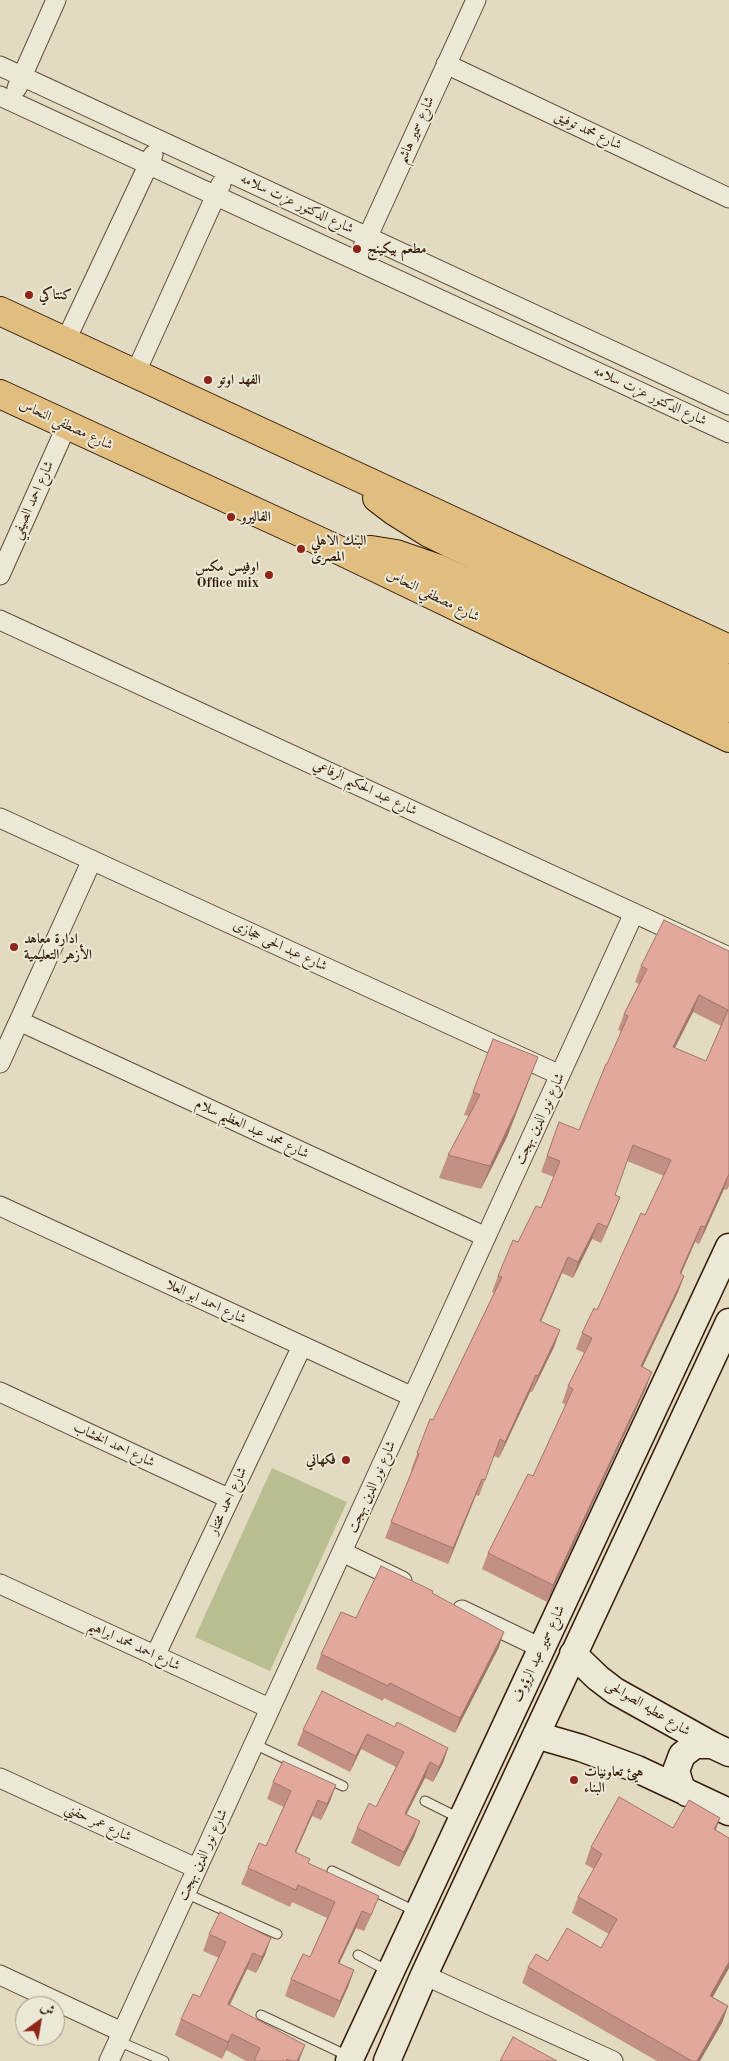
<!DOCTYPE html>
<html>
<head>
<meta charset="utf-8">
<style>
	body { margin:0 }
	#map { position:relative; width:729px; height:2061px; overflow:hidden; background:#e2dbc1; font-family:"Old Standard TT",Amiri,serif }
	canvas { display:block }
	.north { position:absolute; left:15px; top:1996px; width:50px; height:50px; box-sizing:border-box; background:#ece8d7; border:1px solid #a39684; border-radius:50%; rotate:32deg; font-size:14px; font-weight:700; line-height:20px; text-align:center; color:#361c07 }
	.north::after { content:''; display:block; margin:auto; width:18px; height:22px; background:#8f2418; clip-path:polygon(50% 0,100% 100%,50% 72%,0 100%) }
</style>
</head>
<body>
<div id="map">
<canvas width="729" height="2061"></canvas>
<div class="north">ش</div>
</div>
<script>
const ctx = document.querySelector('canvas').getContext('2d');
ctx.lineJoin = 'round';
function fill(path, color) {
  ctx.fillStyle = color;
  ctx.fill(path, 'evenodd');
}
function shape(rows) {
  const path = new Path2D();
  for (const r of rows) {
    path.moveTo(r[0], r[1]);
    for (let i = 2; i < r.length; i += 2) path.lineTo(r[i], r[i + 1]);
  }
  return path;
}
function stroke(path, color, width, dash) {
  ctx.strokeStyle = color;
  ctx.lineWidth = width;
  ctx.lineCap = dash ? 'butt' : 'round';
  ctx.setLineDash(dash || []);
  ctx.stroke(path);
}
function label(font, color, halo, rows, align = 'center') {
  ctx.font = font + ' "Old Standard TT",Amiri,serif';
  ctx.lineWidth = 4;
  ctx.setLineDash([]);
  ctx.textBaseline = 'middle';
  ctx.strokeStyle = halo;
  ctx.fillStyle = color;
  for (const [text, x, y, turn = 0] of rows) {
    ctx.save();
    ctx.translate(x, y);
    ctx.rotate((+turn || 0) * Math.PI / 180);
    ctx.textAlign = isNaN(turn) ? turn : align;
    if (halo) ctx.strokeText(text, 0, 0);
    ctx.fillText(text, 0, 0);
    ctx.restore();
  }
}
fill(shape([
	[272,1468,347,1502,270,1671,195,1637]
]), '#b8be90');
const lane = shape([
	[254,1744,343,1786],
	[425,1801,459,1818],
	[332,1871,415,1911],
	[185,1893,277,1934],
	[358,1955,388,1971],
	[261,2015,348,2056],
	[118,2041,164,2061]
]);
const street = shape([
	[446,64,729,198],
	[0,66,729,405],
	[17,88,56,0],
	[0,96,729,433],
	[363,247,476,0],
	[65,342,153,155],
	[135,374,221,184],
	[0,575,67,425],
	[0,620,729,957],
	[0,818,560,1075],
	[19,1021,486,1237],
	[0,1063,92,860],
	[0,1206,413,1397],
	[0,1392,228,1498],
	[342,1552,402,1581],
	[0,1584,269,1708],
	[462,1610,541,1648],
	[155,1656,302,1346],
	[0,1778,196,1868],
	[0,1975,122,2032],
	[424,1975,613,2061],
	[109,2061,634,913]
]);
const secondary = shape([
	[573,1654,598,1678,615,1691,712,1745,729,1753],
	[536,1735,581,1748,637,1769,729,1812],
	[687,1793,681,1787,676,1771,682,1755,695,1745,712,1745],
	[349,2061,729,1247],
	[387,2061,424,1975,729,1322]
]);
const primary = shape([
	[0,311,729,649],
	[0,394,343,552,729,738],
	[377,498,394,511,429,533,729,679],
	[352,551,371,550,396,554,439,569,729,708]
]);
stroke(lane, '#614c36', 11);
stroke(street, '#614c36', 21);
stroke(secondary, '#361c07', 29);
stroke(primary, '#361c07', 30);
stroke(lane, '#ece8d7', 9);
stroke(street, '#ece8d7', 19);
stroke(secondary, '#ece8d7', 26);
stroke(primary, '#e1be80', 28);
fill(shape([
	[729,951,729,1186,727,1190,724,1189,699,1244,695,1242,681,1274,684,1276,678,1292,642,1367,646,1388,547,1602,482,1569,488,1553,533,1476,566,1405,562,1403,568,1386,584,1353,576,1349,582,1333,597,1310,645,1215,664,1176,627,1161,615,1195,620,1197,601,1243,592,1239,573,1278,562,1273,541,1322,560,1330,554,1347,532,1392,530,1392,499,1458,494,1456,479,1496,476,1495,448,1564,385,1538,412,1470,411,1470,430,1419,433,1420,494,1293,492,1292,498,1276,518,1242,541,1208,554,1177,541,1172,559,1122,579,1130,622,1032,618,1030,624,1014,639,984,635,982,641,966],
	[693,1012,721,1026,706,1061,675,1048],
	[538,1057,507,1137,481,1189,439,1178,448,1155,469,1116,464,1115,473,1092],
	[432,1593,499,1647,455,1733,384,1698,383,1701,316,1669,321,1654,356,1618],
	[395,1727,448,1748,443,1763,433,1782,425,1778,406,1814,420,1821,414,1837,399,1867,351,1843,357,1828,376,1807,396,1767,361,1749,350,1772,297,1745,303,1730],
	[273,1782,336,1785,330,1801,321,1820,312,1816,296,1852,308,1863,373,1912,364,1931,356,1928,339,1963,354,1970,348,1987,334,2018,285,1996,291,1979,310,1957,327,1918,292,1902,290,1907,241,1884,248,1868,266,1846,284,1807,267,1799],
	[673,1828,716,1831,729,1838,729,1968,713,1997,728,2006,722,2023,700,2061,657,2061,522,1983,528,1967,548,1961,601,1948,609,1934,572,1913,578,1897,594,1869,585,1864,591,1847],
	[209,1934,265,1955,256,1973,247,1969,230,2005,299,2061,246,2061,226,2050,222,2059,175,2035,181,2019,200,1997,219,1958,203,1951]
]), '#c39086');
fill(shape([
	[699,995,693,1012,667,1063,673,1047],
	[538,1057,507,1137,481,1189,490,1166],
	[729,1174,724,1189,699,1244,705,1227],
	[620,1197,614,1213,601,1243,607,1227],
	[598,1223,592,1239,573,1278,578,1262],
	[701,1226,695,1242,674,1290,680,1273],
	[568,1257,562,1273,534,1337,540,1321],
	[684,1276,678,1292,635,1383,641,1366],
	[560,1330,554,1347,532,1392,538,1376],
	[652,1372,646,1388,547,1602,553,1585],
	[536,1375,530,1392,499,1458,505,1442],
	[482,1479,476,1495,448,1564,453,1548],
	[504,1632,499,1647,455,1733,460,1718],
	[367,1734,361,1749,350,1772,356,1756],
	[448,1748,443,1763,433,1782,439,1767],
	[430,1762,425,1778,399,1829,405,1814],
	[336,1785,330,1801,321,1820,327,1804],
	[318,1800,312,1816,289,1868,295,1852],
	[720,1818,714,1835,714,1829],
	[420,1821,414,1837,399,1867,404,1852],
	[362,1911,356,1928,332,1979,338,1963],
	[271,1938,265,1955,256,1973,262,1957],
	[253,1953,247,1969,222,2020,228,2004],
	[729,1962,729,1968,704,2012,710,1996],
	[354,1970,348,1987,334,2018,340,2001],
	[728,2006,722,2023,700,2061,697,2061],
	[232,2034,226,2050,222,2059,228,2042],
	[305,2045,299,2061,297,2061]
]), '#9f766d');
const building = shape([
	[664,920,729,951,729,1174,705,1227,701,1226,680,1273,684,1276,641,1366,652,1372,553,1585,488,1553,528,1474,533,1476,573,1389,568,1386,592,1338,582,1333,594,1308,597,1310,641,1213,645,1215,671,1160,633,1145,615,1195,620,1197,607,1227,598,1223,578,1262,568,1257,540,1321,560,1330,538,1376,536,1375,505,1442,500,1439,485,1480,482,1479,453,1548,391,1522,419,1454,417,1453,430,1419,433,1420,502,1277,498,1276,513,1240,518,1242,536,1206,541,1208,560,1161,547,1156,559,1122,579,1130,606,1064,607,1064,628,1016,624,1014,647,969,641,966,664,920],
	[699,995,728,1010,706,1061,673,1047,699,995],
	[493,1039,538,1057,515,1113,490,1166,448,1155,480,1095,473,1092,493,1039],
	[381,1566,433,1591,432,1593,504,1632,460,1718,390,1683,388,1686,321,1654,341,1612,356,1618,381,1566],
	[322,1691,395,1727,397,1722,448,1748,439,1767,430,1762,405,1814,420,1821,404,1852,357,1828,369,1803,376,1807,404,1752,367,1734,356,1756,303,1730,322,1691],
	[283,1761,336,1785,327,1804,318,1800,295,1852,310,1859,308,1863,379,1896,371,1915,362,1911,338,1963,354,1970,340,2001,291,1979,303,1954,310,1957,335,1902,298,1885,296,1890,248,1868,259,1843,266,1846,291,1791,273,1782,283,1761],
	[619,1797,673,1828,689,1800,720,1818,714,1829,729,1838,729,1962,710,1996,728,2006,697,2061,692,2061,528,1967,536,1954,548,1961,567,1928,601,1948,617,1919,578,1897,602,1854,591,1847,619,1797],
	[220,1912,271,1938,262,1957,253,1953,228,2004,305,2045,297,2061,291,2061,287,2059,286,2061,254,2061,260,2048,232,2034,228,2042,181,2019,193,1994,200,1997,226,1942,209,1934,220,1912],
	[513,2037,557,2061,500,2061,513,2037]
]);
fill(building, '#e3a89c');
stroke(building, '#9f766d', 1);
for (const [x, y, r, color] of [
	[357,249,5,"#8f2418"],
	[29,295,5,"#8f2418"],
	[208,380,5,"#8f2418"],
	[231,517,5,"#8f2418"],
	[301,549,5,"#8f2418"],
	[269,575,5,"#8f2418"],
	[14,947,5,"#8f2418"],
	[346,1460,5,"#8f2418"],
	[574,1780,5,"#8f2418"]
]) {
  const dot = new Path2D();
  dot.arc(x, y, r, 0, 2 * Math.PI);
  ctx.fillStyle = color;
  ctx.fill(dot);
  stroke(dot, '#ece8d7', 2);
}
label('14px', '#361c07', '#ece8d7', [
	["شارع سمير هاشم",416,130,-66],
	["شارع محمد توفيق",588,131,25],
	["شارع الدكتور عزت سلامه",297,204,25],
	["شارع الدكتور عزت سلامه",650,396,25],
	["شارع مصطفي النحاس",66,425,25],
	["شارع احمد الصيفي",33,500,-66],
	["شارع مصطفي النحاس",433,596,26],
	["شارع عبد الحكيم الرفاعي",365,788,25],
	["شارع عبد الحى حجازى",280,946,25],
	["شارع نور الدين بهجت",540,1119,-65],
	["شارع محمد عبد العظيم سلام",252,1129,25],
	["شارع احمد ابو العلا",206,1302,25],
	["شارع احمد الخشاب",114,1445,25],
	["شارع نور الدين بهجت",372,1487,-66],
	["شارع احمد مختار",228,1501,-65],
	["شارع احمد محمد ابراهيم",134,1646,25],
	["شارع سمير عبد الرؤوف",539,1654,-65],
	["شارع عطيه الصوالحى",648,1708,31],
	["شارع عمر حفني",98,1823,25],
	["شارع نور الدين بهجت",203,1855,-65]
]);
label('bold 14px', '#361c07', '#ece8d7', [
	["مطعم بيكينج",367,249],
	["كنتاكي",39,295],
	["الفهد اوتو",218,380],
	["الفاليرو",241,517],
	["البنك الاهلي",311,541],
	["المصرى",311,557],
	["اوفيس مكس",259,567,"right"],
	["Office mix",259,583,"right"],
	["ادارة معاهد",24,939],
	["الأزهر التعليمية",24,955],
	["فكهاني",336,1460,"right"],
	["هيئ تعاونيات",584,1772],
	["البناء",584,1788]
], 'left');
</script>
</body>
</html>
